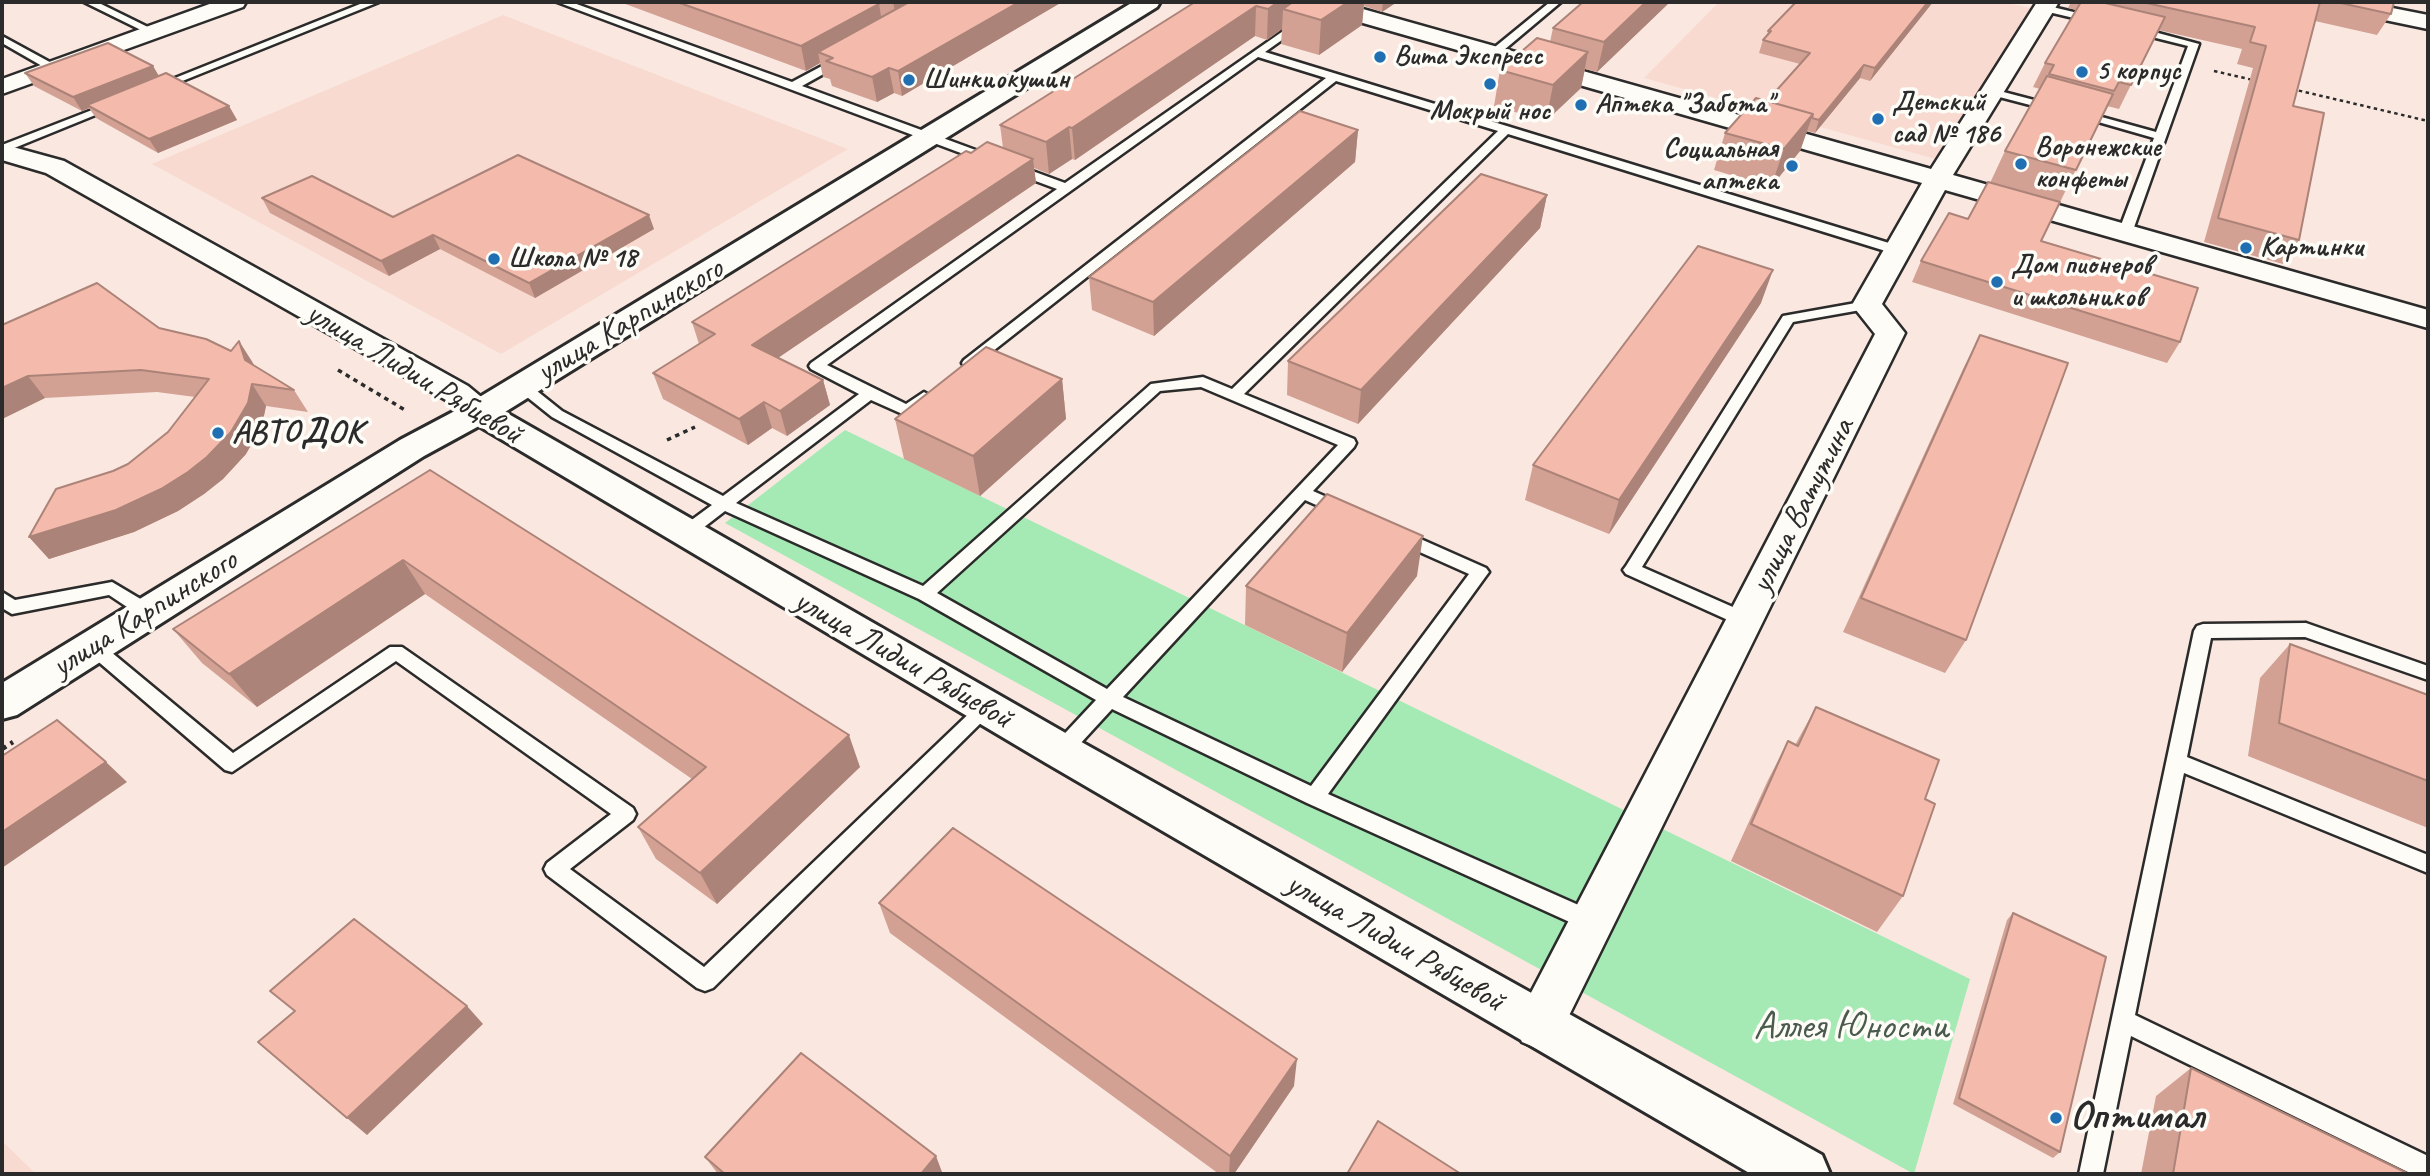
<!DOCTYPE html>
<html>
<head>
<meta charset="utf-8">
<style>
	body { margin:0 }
	#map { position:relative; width:2430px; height:1176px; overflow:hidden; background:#fae8e0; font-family:Caveat,sans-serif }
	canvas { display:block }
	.frame { position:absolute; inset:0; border:4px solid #2b2b2b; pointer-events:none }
</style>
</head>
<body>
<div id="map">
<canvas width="2430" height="1176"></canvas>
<div class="frame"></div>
</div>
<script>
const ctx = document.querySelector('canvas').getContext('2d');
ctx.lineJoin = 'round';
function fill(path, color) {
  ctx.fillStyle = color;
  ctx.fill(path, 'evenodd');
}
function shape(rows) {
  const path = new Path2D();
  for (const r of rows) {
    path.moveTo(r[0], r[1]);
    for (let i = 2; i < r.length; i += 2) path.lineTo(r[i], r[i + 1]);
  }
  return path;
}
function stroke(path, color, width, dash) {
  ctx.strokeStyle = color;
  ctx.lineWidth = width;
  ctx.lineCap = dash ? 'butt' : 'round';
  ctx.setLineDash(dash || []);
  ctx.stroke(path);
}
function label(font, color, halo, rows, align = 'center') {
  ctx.font = font + ' Caveat,sans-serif';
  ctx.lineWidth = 7;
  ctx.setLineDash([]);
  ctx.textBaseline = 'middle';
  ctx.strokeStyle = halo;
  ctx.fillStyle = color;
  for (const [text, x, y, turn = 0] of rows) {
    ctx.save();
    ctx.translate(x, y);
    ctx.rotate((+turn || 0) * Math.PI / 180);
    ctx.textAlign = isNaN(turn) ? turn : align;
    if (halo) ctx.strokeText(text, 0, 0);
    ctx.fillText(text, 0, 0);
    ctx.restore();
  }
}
fill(shape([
	[1719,2,2003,2,2031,8,1939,160,1644,78],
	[503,15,848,149,501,354,152,164],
	[2,1141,36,1174,2,1174]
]), '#f8dad0');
fill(shape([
	[845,430,1970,979,1914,1174,725,523]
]), '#a5e9b4');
const lane = shape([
	[84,2,97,2,158,32,149,34,84,2],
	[365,2,379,2,160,90,150,88,365,2],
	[557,2,571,2,792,82,837,58,845,58,845,62,802,86,1065,183,1299,20,1304,23,1303,25,1265,52,1902,247,1902,253,1892,253,1508,134,1244,394,1354,439,1356,443,1354,447,1313,491,1349,507,1351,511,1343,517,1305,500,1123,697,1311,786,1469,574,1395,541,1393,537,1395,533,1407,533,1486,568,1489,572,1486,576,1328,794,1601,915,1604,922,1601,929,1593,932,1585,929,1307,803,1112,709,1068,757,1061,759,1054,757,1051,751,1054,745,1096,700,919,599,725,511,690,538,678,538,676,534,678,530,712,505,552,417,517,389,514,386,517,383,527,383,562,411,723,496,859,394,811,369,809,366,811,363,1057,189,557,2],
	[1258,57,1326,78,964,360,962,363,964,366,974,366,1336,81,1498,131,1232,389,1203,377,1151,384,923,586,736,503,871,400,907,416,929,400,932,397,924,392,906,404,827,365,1258,57],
	[1201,387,1338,445,1107,689,937,593,1160,391,1201,387],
	[1550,2,1561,2,1498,55,1490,55,1490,51,1550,2],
	[2044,5,2099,18,2100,20,2095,23,2040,10,2040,6,2044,5],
	[2132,26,2199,44,2132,233,2125,237,2118,233,2154,138,2074,115,2080,111,2156,132,2188,46,2128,31,2128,27,2132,26],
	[2,36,57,66,59,68,49,70,2,43,2,36],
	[1992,89,2057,106,2059,108,2053,111,1988,94,1986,92,1992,89],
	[110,103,120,105,2,153,2,145,110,103],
	[1867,301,1874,305,1872,308,1793,322,1642,567,1751,615,1754,620,1751,625,1739,625,1626,574,1623,570,1626,566,1783,316,1867,301],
	[112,582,154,607,157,612,154,617,142,617,109,595,12,614,2,608,2,592,15,600,112,582],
	[2306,623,2428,666,2428,680,2305,637,2211,638,2187,757,2428,855,2428,873,2184,773,2135,1015,2428,1156,2428,1174,2412,1174,2131,1036,2103,1174,2079,1174,2194,631,2197,626,2203,624,2306,623],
	[93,640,99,642,233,753,390,647,402,647,633,808,636,814,633,820,570,869,704,967,980,703,987,700,994,703,996,708,713,988,705,991,697,988,547,875,544,869,547,863,611,814,396,661,232,772,225,770,87,652,84,647,87,642,93,640]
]);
const street = shape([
	[215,2,246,2,243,7,2,94,2,79,215,2],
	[1304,2,1338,2,1931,169,2037,2,2059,2,1953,175,2428,310,2428,328,1945,190,1882,304,1905,333,1556,1042,1539,1049,1522,1042,1515,1026,1522,1010,1875,334,1852,305,1922,183,1307,7,1304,2],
	[2321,2,2362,2,2428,15,2428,29,2332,9,2324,7,2321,2],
	[2,144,64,161,468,386,491,405,496,412,491,419,480,422,469,419,446,400,46,173,2,160,2,144]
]);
const secondary = shape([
	[1133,2,1160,2,1157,7,505,412,1076,739,1822,1155,1830,1174,1751,1174,1046,763,479,426,424,456,17,715,2,719,2,683,400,440,468,404,1133,2]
]);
stroke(lane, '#2b2b2b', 5);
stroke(street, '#2b2b2b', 5);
stroke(secondary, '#2b2b2b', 6);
stroke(shape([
	[2214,71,2253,80],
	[2292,89,2428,121]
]), '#2b2b2b', 2.5, [3.5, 3.5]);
stroke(shape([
	[338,370,405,410],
	[667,440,695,427]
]), '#2b2b2b', 3.5, [4.5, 4.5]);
stroke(shape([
	[2,749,13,742]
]), '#2b2b2b', 4.5, [5, 5]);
fill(lane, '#fdfcf7');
fill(street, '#fdfcf7');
fill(secondary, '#fdfcf7');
fill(shape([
	[620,2,1062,2,902,96,894,93,877,102,832,86,830,79,823,77,820,63,806,71],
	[1195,2,1397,2,1382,12,1364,6,1362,25,1319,55,1281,44,1282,29,1267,40,1255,36,1075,160,1072,159,1049,174,1034,168,1036,183,778,358,823,380,830,405,787,436,772,428,748,445,663,399,653,373,699,344,692,322,971,153,1003,148,1000,125],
	[1583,2,1670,2,1597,72,1585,69,1581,88,1546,121,1494,106,1500,70,1550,42,1553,28],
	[1933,2,1870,81,1860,78,1815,133,1807,131,1800,151,1771,187,1714,170,1725,133,1767,101,1800,64,1759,53,1763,40,1767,36,1768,31],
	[2071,2,2394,2,2391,14,2377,35,2315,21,2293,106,2299,240,2283,264,2204,242,2253,68,2237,64,2242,49,2158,30,2119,109,2107,106,2041,241,2180,342,2167,363,1912,282,1921,261,1968,219,1990,183,2005,151,2040,89,2033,87,2045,63,2076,10,2068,8],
	[153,66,159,76,229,106,237,120,158,153,96,118,89,108,82,111,34,86,25,73],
	[1358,130,1355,162,1154,336,1092,310,1089,277],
	[1547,195,1540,228,1358,424,1287,395,1288,361],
	[262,198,393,217,654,229,535,298,440,249,389,276,270,213],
	[1761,303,1609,534,1525,500,1533,465],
	[2,325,159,328,231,351,239,341,253,365,294,390,308,412,266,406,262,425,246,454,223,479,204,494,178,511,134,532,49,559,29,537,113,471,128,464,168,432,195,397,157,392,45,398,2,419],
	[1980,335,1966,640,1945,673,1843,632,1963,369],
	[1062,379,1066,419,980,496,904,459,895,419],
	[430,470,860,767,717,904,656,859,638,827,692,779,425,594,257,707,202,663,173,629],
	[1417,576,1342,672,1245,625,1246,586],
	[2290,644,2428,695,2428,828,2248,756,2260,678],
	[1816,707,1925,799,1903,896,1877,932,1731,861,1768,780,1788,741,1795,745],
	[879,903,1294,1086,1234,1174,1219,1174,890,933],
	[2013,913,2060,1152,2053,1158,1953,1104,2007,920],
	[2191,1068,2409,1174,2141,1174,2156,1096],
	[705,1157,942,1172,941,1174,718,1174]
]), '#d2a194');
fill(shape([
	[893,2,932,2,897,21],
	[1019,2,1062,2,902,96,898,71],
	[1278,2,1309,2,1283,9,1282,29,1267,40,1268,9],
	[1348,2,1364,2,1362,25,1319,55,1321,20],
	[1383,2,1397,2,1382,12],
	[1646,2,1670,2,1597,72,1604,42],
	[1928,2,1933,2,1870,81,1875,68],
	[879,4,883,28,818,52,820,63,806,71,801,46],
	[1256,6,1255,36,1075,160,1072,128],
	[1588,52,1581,88,1546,121,1553,85],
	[1864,65,1860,78,1815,133,1819,120],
	[153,66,161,80,87,105,89,108,82,111,73,97],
	[889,68,894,93,877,102,872,77],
	[229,106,237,120,158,153,149,139],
	[1813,114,1800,151,1771,187,1784,149],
	[1069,127,1072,159,1049,174,1046,142],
	[1358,130,1355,162,1154,336,1153,302],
	[1033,159,1036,183,760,370,752,345],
	[1547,195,1540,228,1358,424,1361,390],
	[649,215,654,229,535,298,529,283],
	[433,235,440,249,389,276,381,261],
	[1773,270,1761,303,1609,534,1619,500],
	[239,341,253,363,260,381,245,360],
	[28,376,45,398,2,419,2,388],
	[1062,379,1066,419,980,496,973,456],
	[823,380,830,405,787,436,780,411],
	[252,384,266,406,262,425,246,454,223,479,204,494,178,511,134,532,49,559,29,537],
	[764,402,772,428,748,445,739,419],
	[1423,536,1417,576,1342,672,1347,633],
	[403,560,425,594,257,707,229,674],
	[849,735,860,767,717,904,700,873],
	[106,762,127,782,2,868,2,832],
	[467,1006,483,1024,367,1135,347,1118],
	[1297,1059,1294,1086,1234,1174,1229,1174,1230,1156],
	[936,1156,942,1172,941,1174,921,1174]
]), '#ab8378');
const building = shape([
	[677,2,872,2,879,4,801,46,677,2],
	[909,2,1019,2,898,71,889,68,872,77,826,61,833,58,818,52,909,2],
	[1195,2,1278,2,1268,9,1256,6,1072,128,1069,127,1046,142,1000,125,1195,2],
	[1293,2,1348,2,1321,20,1283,9,1293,2],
	[1583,2,1646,2,1604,42,1553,28,1583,2],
	[1796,2,1928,2,1875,68,1864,65,1819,120,1812,118,1813,114,1767,101,1810,53,1763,40,1771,31,1768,31,1796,2],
	[2081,2,2101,2,2165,17,2131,85,2119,82,2114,91,2049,74,2054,65,2045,63,2081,2],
	[2142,2,2320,2,2293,106,2324,113,2299,240,2218,218,2266,46,2250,42,2255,27,2142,2],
	[2336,2,2394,2,2391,14,2336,2],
	[1537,38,1588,52,1553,85,1500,70,1537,38],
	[108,43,153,66,73,97,25,73,108,43],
	[166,73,229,106,149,139,87,105,166,73],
	[2047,76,2113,94,2076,170,2005,151,2047,76],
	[1756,98,1813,114,1784,149,1725,133,1756,98],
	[1300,111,1358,130,1153,302,1089,277,1300,111],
	[987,142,1033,159,752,345,823,380,780,411,764,402,739,419,653,373,715,334,692,322,966,151,971,153,987,142],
	[518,155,649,215,529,283,433,235,381,261,262,198,312,176,393,217,518,155],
	[1481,174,1547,195,1361,390,1288,361,1481,174],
	[1988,182,2060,202,2041,241,2198,288,2180,342,1921,261,1949,213,1968,219,1988,182],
	[1698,246,1773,270,1619,500,1533,465,1698,246],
	[97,283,159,328,206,339,231,351,239,341,245,360,294,390,252,384,248,403,231,432,207,457,188,472,161,489,116,510,29,537,56,489,113,471,128,464,168,432,209,379,141,370,28,376,2,388,2,325,97,283],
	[1980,335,2068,363,1966,640,1861,598,1980,335],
	[986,347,1062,379,973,456,895,419,986,347],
	[430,470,849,735,700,873,638,827,706,767,403,560,229,674,173,629,430,470],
	[1327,494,1423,536,1347,633,1246,586,1327,494],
	[2290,644,2428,695,2428,781,2279,723,2290,644],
	[1816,707,1939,760,1925,799,1935,804,1903,896,1751,824,1788,741,1798,746,1816,707],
	[57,720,106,762,2,832,2,756,57,720],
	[953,828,1297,1059,1230,1156,879,903,953,828],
	[2013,913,2106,957,2060,1152,1959,1098,2013,913],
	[354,919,467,1006,347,1118,258,1042,295,1011,270,991,354,919],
	[801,1053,936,1156,921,1174,725,1174,705,1157,801,1053],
	[2191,1068,2409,1174,2173,1174,2191,1068],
	[1378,1121,1461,1174,1347,1174,1378,1121]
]);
fill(building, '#f4bbac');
stroke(building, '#ab8378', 2);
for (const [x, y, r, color] of [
	[1380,57,7,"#1f6fb2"],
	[2082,72,7,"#1f6fb2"],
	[909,80,7,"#1f6fb2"],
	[1490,84,7,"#1f6fb2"],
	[1581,105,7,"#1f6fb2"],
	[1878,119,7,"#1f6fb2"],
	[2021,164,7,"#1f6fb2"],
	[1792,166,7,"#1f6fb2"],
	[2246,248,7,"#1f6fb2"],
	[494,259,7,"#1f6fb2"],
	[1997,282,7,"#1f6fb2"],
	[218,433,7,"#1f6fb2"],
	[2056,1118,7,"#1f6fb2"]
]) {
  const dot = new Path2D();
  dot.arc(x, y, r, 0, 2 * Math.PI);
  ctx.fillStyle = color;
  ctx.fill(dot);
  stroke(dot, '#fdfcf7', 2.5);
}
label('bold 28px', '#2b2b2b', '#fdfcf7', [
	["Вита Экспресс",1394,57],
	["5 корпус",2096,72],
	["Шинкиокушин",923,80],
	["Детский",1892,103],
	["сад № 186",1892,135],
	["Аптека \"Забота\"",1595,105],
	["Мокрый нос",1490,112,"center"],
	["Воронежские",2035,148],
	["конфеты",2035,180],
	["Социальная",1778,150,"right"],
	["аптека",1778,182,"right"],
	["Картинки",2260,248],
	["Школа № 18",508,259],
	["Дом пионеров",2011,266],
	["и школьников",2011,298]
], 'left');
label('33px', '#2b2b2b', '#fdfcf7', [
	["улица Карпинского",630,321,-31],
	["улица Лидии Рябцевой",414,374,31],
	["улица Ватутина",1803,506,-63],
	["улица Карпинского",145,614,-32],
	["улица Лидии Рябцевой",903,660,30],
	["улица Лидии Рябцевой",1395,943,30]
]);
label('bold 33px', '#2b2b2b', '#fdfcf7', [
	["АВТОДОК",232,433]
], 'left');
label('40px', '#4a5a4d', '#fdfcf7', [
	["Аллея Юности",1851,1028]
]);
label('bold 40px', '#2b2b2b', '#fdfcf7', [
	["Оптимал",2070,1118]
], 'left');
</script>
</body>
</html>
